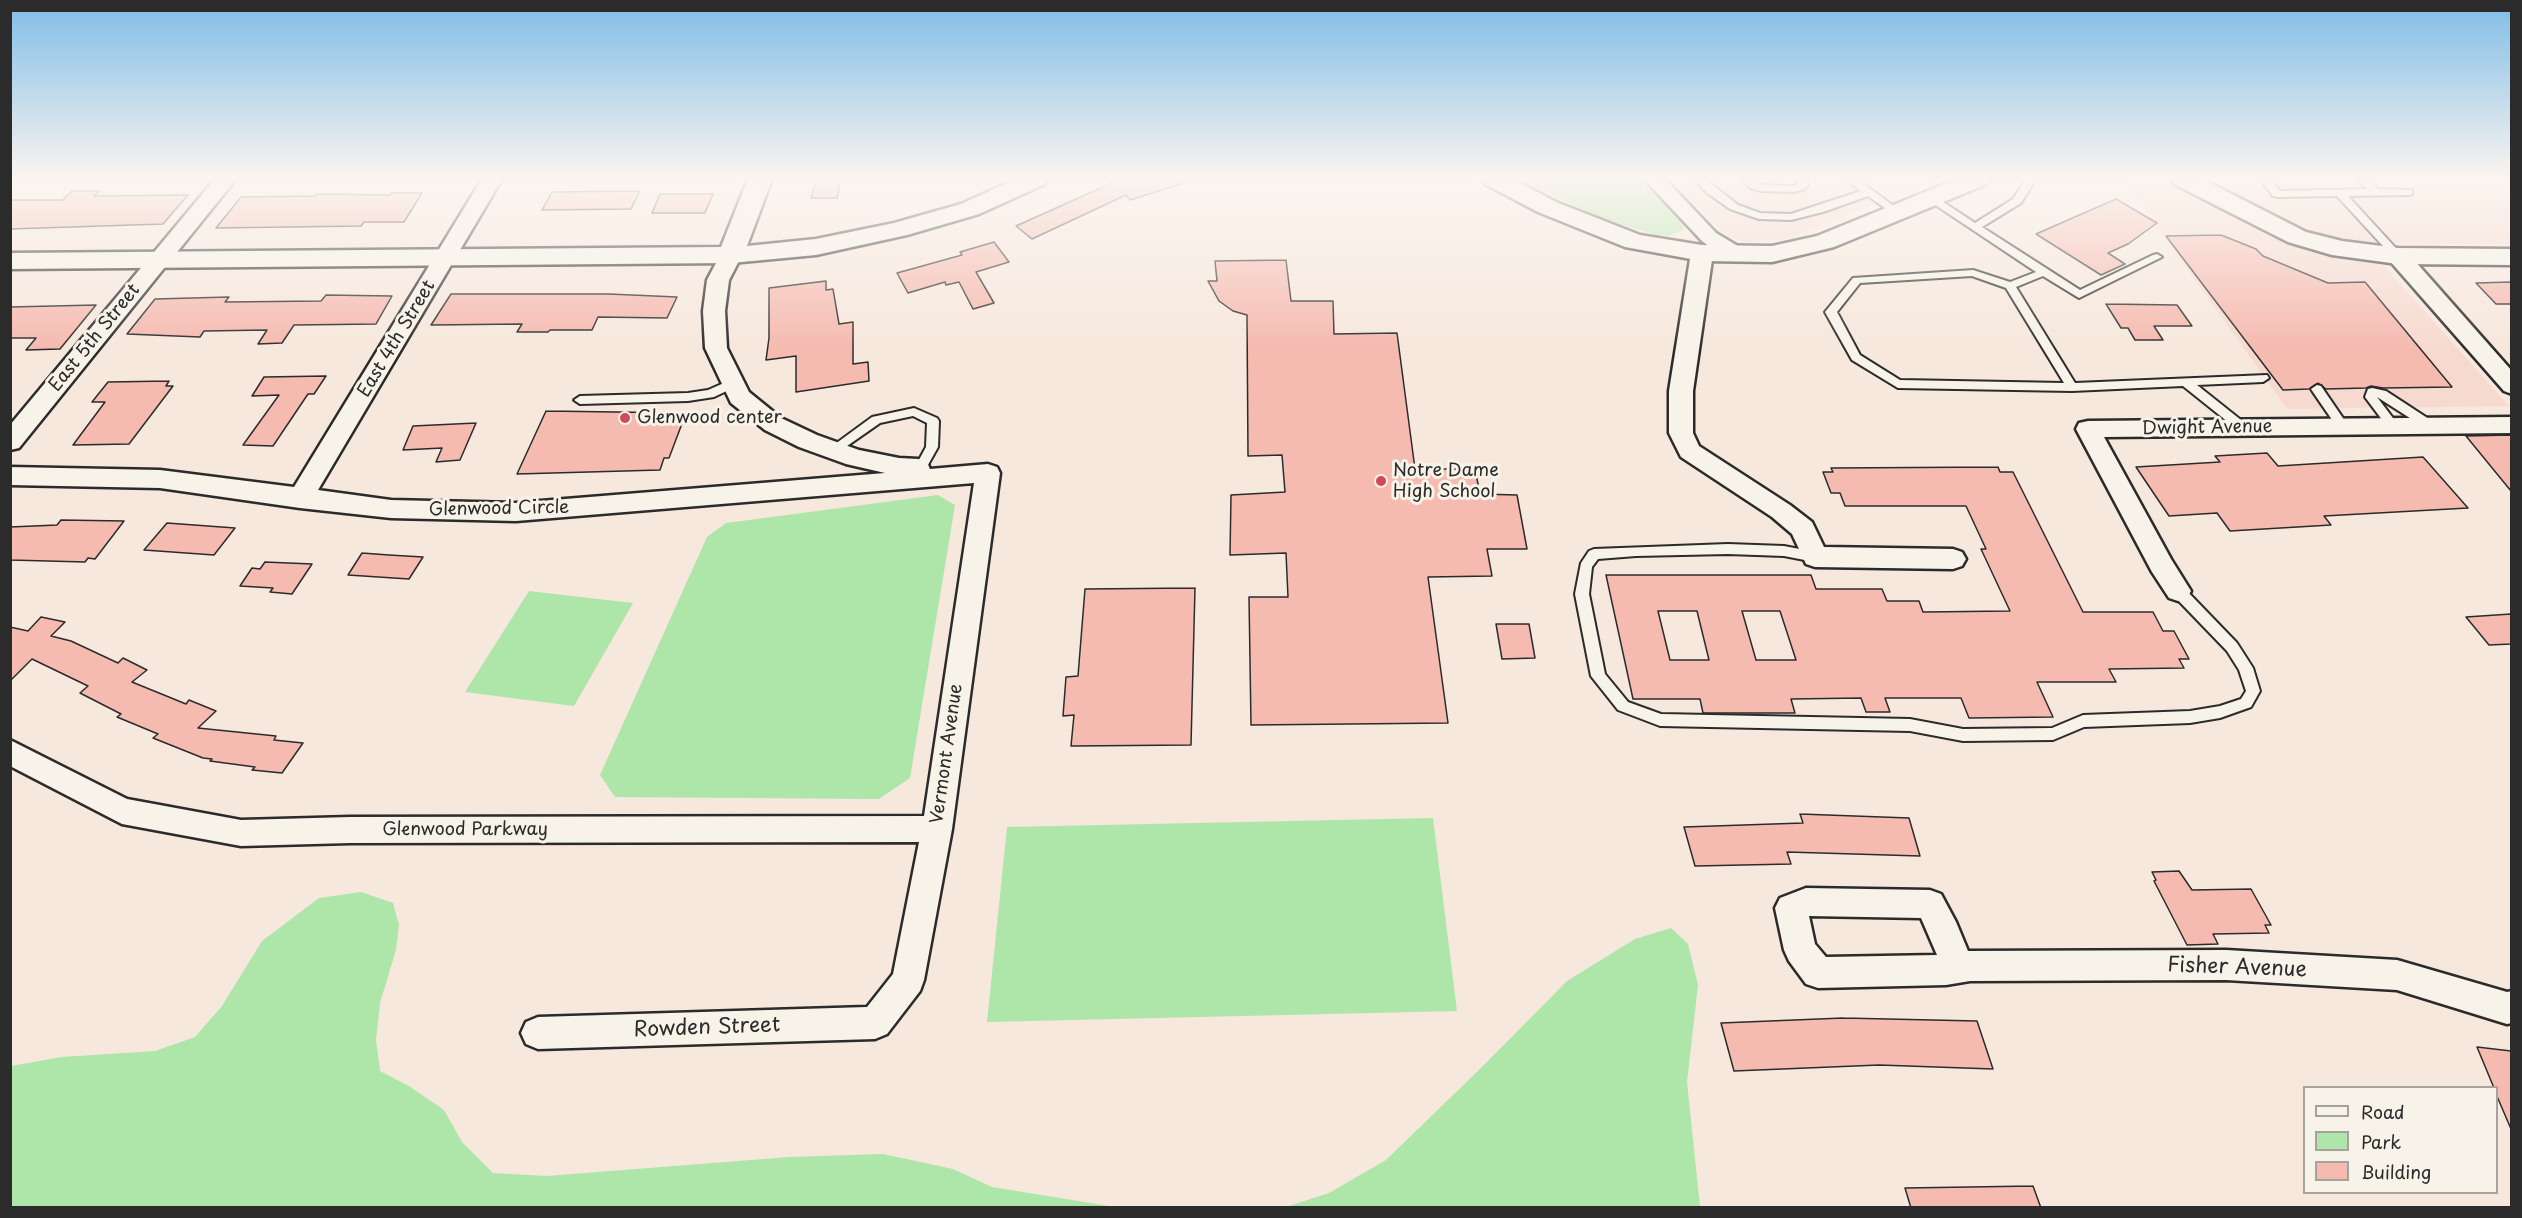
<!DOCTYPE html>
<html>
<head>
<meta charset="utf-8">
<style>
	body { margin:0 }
	#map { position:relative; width:2522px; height:1218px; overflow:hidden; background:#f7e8dd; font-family:"Playpen Sans",sans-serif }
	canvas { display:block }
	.frame { position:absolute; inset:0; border:12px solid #2b2b2b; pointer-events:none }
	.legend { position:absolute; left:2303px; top:1086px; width:195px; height:108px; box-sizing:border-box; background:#f7f3e8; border:2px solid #a5a39c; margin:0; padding:8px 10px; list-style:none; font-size:18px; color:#2b2b2b }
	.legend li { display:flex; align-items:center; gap:12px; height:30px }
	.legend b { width:30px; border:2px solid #a5a39c }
</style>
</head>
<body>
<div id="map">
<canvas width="2522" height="1218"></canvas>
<div class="frame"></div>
<ul class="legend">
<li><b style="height:8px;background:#f7f3e8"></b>Road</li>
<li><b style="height:16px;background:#aee5a8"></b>Park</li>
<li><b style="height:16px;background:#f5bab0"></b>Building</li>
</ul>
</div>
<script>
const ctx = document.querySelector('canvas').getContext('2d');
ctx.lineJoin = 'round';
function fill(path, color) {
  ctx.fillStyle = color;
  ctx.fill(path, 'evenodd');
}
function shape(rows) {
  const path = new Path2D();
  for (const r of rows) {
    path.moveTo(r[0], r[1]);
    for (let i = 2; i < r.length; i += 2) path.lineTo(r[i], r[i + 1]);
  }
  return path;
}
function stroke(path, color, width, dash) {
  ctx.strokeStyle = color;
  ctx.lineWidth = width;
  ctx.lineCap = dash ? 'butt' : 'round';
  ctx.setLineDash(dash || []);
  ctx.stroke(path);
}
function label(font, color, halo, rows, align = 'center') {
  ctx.font = font + ' "Playpen Sans",sans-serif';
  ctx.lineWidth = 6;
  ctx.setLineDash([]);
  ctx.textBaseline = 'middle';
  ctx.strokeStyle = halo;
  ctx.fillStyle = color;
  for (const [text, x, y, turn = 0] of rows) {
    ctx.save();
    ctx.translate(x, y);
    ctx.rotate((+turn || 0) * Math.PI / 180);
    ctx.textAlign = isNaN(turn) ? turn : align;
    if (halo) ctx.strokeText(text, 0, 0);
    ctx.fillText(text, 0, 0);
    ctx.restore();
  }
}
fill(shape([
	[1670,179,1938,179,1786,239,1745,242,1727,236],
	[2123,179,2511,179,2511,244,2409,244,2362,241,2509,406,2287,409]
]), '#f6dad0');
fill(shape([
	[1519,179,1643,179,1684,222,1683,230,1669,236,1657,235,1601,219],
	[938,495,955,505,910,778,879,799,615,797,600,775,707,537,726,523],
	[529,591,633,603,574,706,465,692],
	[1433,818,1457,1011,987,1022,1007,827],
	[361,892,393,903,399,925,396,950,380,1003,376,1040,380,1071,409,1086,444,1110,462,1142,493,1173,547,1176,789,1157,883,1154,953,1169,992,1187,1115,1207,11,1207,11,1066,62,1057,155,1051,195,1037,222,1006,262,941,319,898],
	[1671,928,1688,944,1698,985,1687,1082,1700,1207,1286,1207,1329,1193,1386,1160,1482,1067,1567,981,1635,939]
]), '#aee5a8');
const building = shape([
	[817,179,841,179,837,198,811,198,817,179],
	[1111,179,1183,179,1184,183,1130,200,1126,195,1032,239,1016,226,1114,182,1111,179],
	[72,191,99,191,94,196,188,195,163,224,10,229,10,200,63,200,72,191],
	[640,191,631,209,542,210,552,192,640,191],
	[391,193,422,193,404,222,364,222,361,226,216,228,241,197,315,196,317,194,390,195,391,193],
	[660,194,713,194,705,213,652,213,660,194],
	[2116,199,2157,223,2128,244,2108,253,2125,264,2101,275,2036,234,2116,199],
	[2221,235,2256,249,2263,256,2328,283,2365,282,2452,387,2383,388,2371,386,2366,388,2326,389,2318,383,2309,389,2283,390,2166,236,2221,235],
	[994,242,1009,262,976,272,994,303,973,309,959,282,946,285,945,282,908,293,897,273,962,255,960,252,994,242],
	[1286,260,1291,301,1333,301,1334,334,1397,333,1415,469,1475,469,1480,494,1517,495,1527,549,1487,549,1492,576,1428,577,1448,723,1251,725,1249,597,1288,597,1286,553,1230,555,1231,495,1285,492,1282,455,1248,456,1247,315,1233,311,1219,301,1208,281,1217,281,1215,261,1286,260],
	[826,281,826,290,833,289,839,324,853,322,853,364,868,362,869,381,796,392,796,356,766,360,769,338,769,288,826,281],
	[2511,282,2511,304,2496,304,2476,283,2511,282],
	[451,294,609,294,677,297,667,318,598,317,592,330,550,330,548,332,517,332,522,324,431,325,451,294],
	[326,295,392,296,376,324,294,325,282,343,258,344,267,330,204,331,200,337,127,334,155,299,229,297,225,302,321,301,326,295],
	[2106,304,2177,305,2192,326,2154,326,2163,340,2135,340,2128,328,2121,328,2106,304],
	[96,305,60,349,26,350,36,338,10,338,10,307,96,305],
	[326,376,314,394,308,394,273,446,243,445,279,395,252,396,264,377,326,376],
	[169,381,166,386,173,386,129,444,73,445,105,402,92,402,108,382,169,381],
	[546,411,686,413,669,458,664,458,660,470,517,474,546,411],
	[476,423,460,460,436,462,442,448,403,450,413,426,476,423],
	[2511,435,2511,491,2466,436,2511,435],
	[2267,453,2278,466,2423,457,2468,508,2324,516,2331,525,2230,531,2217,513,2169,516,2136,467,2220,462,2215,456,2267,453],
	[1998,467,2000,472,2013,472,2083,612,2153,612,2163,631,2174,631,2189,659,2179,659,2184,668,2109,669,2116,682,2037,682,2053,717,1969,718,1961,698,1885,698,1890,712,1866,712,1861,698,1791,699,1795,713,1703,713,1700,699,1633,699,1606,575,1811,575,1816,589,1882,589,1887,601,1919,601,1923,612,2010,611,1981,549,1986,549,1966,506,1845,506,1840,493,1831,493,1823,472,1833,472,1831,468,1998,467],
	[1658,611,1697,611,1709,660,1670,660,1658,611],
	[1742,611,1780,611,1796,660,1756,660,1742,611],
	[61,520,124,521,95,559,88,558,85,562,10,560,10,527,57,525,61,520],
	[167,523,235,528,214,555,144,550,167,523],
	[362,553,389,555,423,557,409,579,348,575,362,553],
	[265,562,312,564,292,594,270,592,273,588,240,586,252,568,260,569,265,562],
	[1195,588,1191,745,1071,746,1074,715,1063,716,1066,677,1078,676,1085,589,1195,588],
	[2511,614,2511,644,2489,645,2466,617,2511,614],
	[41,617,65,622,51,636,71,641,118,663,123,658,147,670,132,682,186,704,189,700,216,711,198,728,276,736,274,740,303,743,282,773,252,770,255,767,210,761,212,759,203,758,153,738,158,734,117,717,121,714,80,693,88,686,32,659,10,681,10,627,28,631,41,617],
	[1496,624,1529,624,1535,658,1502,659,1496,624],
	[1800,814,1909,818,1920,856,1787,852,1791,864,1695,866,1684,827,1803,823,1800,814],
	[2179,871,2192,890,2251,889,2271,925,2265,925,2269,933,2213,934,2218,944,2187,945,2154,881,2156,880,2152,872,2179,871],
	[1843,1018,1977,1021,1993,1069,1879,1065,1734,1071,1721,1023,1843,1018],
	[2477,1047,2511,1051,2511,1129,2496,1094,2496,1088,2494,1088,2477,1047],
	[2033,1186,2041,1208,1911,1208,1905,1188,2033,1186]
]);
fill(building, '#f5bab0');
stroke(building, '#2b2b2b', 1.5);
const service = shape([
	[1694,179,1705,179,1738,205,1760,213,1791,214,1861,191,1845,179,1857,179,1902,212,1901,214,1893,214,1868,196,1823,212,1791,220,1759,219,1730,209,1706,192,1694,179],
	[1742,179,1753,179,1762,185,1794,186,1798,184,1796,179,1806,179,1808,184,1805,189,1794,192,1761,191,1750,188,1742,179],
	[2026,179,2036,179,2021,203,1982,227,2080,290,2153,255,2157,254,2162,257,2079,298,2043,276,2016,287,2075,383,2267,375,2269,378,2263,382,2197,385,2246,424,2248,427,2246,430,2238,430,2183,386,2072,391,1898,388,1852,360,1825,312,1853,278,1973,270,2010,282,2036,272,1925,198,1930,195,1934,196,1975,223,2013,199,2026,179],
	[1972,276,2006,288,2064,383,1900,380,1860,355,1837,312,1860,283,1972,276],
	[2260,179,2270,179,2280,191,2367,189,2358,179,2369,179,2378,189,2412,190,2412,194,2408,195,2348,196,2403,256,2402,258,2394,258,2337,196,2277,197,2273,196,2260,179],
	[733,379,737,380,739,383,737,386,714,397,688,401,580,404,574,400,580,396,688,393,708,390,733,379],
	[2317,385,2321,386,2347,424,2349,427,2347,430,2339,430,2313,392,2311,389,2317,385],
	[2372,388,2386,391,2435,423,2437,426,2435,429,2427,429,2377,397,2399,426,2393,430,2389,429,2365,397,2368,389,2372,388],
	[914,408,937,418,939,421,938,447,924,472,916,472,914,469,926,447,927,423,913,416,880,423,837,453,833,454,827,450,872,417,914,408],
	[1728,544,1784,546,1815,552,1822,557,1815,562,1784,556,1728,554,1636,556,1598,559,1592,567,1589,594,1605,674,1628,702,1661,714,1910,719,1963,729,2052,728,2083,715,2190,711,2220,706,2241,699,2246,691,2239,670,2227,651,2173,595,2171,591,2173,587,2178,586,2183,587,2237,643,2253,668,2260,691,2251,707,2220,718,2190,723,2084,727,2053,740,1963,741,1910,731,1660,726,1618,710,1591,676,1575,594,1581,563,1589,551,1594,549,1728,544]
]);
const minor = shape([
	[215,179,236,179,19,448,10,450,10,425,215,179],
	[482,179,502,179,318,490,391,500,516,503,885,473,846,464,799,447,765,430,731,403,705,348,703,311,707,280,723,250,731,249,739,250,742,255,729,280,725,311,727,348,749,392,781,418,817,435,859,450,899,458,918,459,927,462,930,469,988,464,997,467,1000,473,952,829,924,980,920,991,887,1034,875,1039,538,1049,526,1044,521,1033,526,1022,538,1017,867,1007,893,974,919,842,350,843,241,846,122,824,10,766,10,740,127,799,241,820,350,817,924,816,974,483,516,521,391,518,300,508,160,488,10,485,10,467,160,470,294,487,482,179],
	[1644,179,1665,179,1716,233,1741,248,1744,253,1741,258,1733,259,1725,258,1702,241,1644,179],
	[1702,247,1710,248,1713,253,1693,391,1693,433,1699,446,1790,505,1812,522,1824,547,1953,549,1962,552,1966,559,1962,566,1953,569,1815,567,1806,564,1792,534,1772,517,1681,457,1669,433,1669,391,1691,253,1694,248,1702,247],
	[2398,250,2406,251,2512,371,2512,394,2504,391,2390,261,2387,256,2390,251,2398,250],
	[2512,417,2512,433,2104,437,2171,559,2191,591,2187,598,2178,601,2169,598,2152,572,2076,429,2079,423,2088,421,2512,417],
	[1806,888,1930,890,1941,894,1956,922,1968,951,2226,950,2397,960,2507,992,2512,991,2512,1023,2507,1024,2397,990,2226,980,1970,981,1946,985,1818,988,1806,984,1789,961,1784,950,1775,908,1780,898,1806,888],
	[1809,916,1921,918,1937,955,1826,957,1815,944,1809,916]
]);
const tertiary = shape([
	[748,179,772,179,747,246,816,239,894,223,961,204,1016,179,1048,179,1045,184,979,214,907,235,816,255,731,263,10,269,10,253,721,247,748,179],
	[1482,179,1513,179,1556,202,1640,235,1702,245,1772,246,1817,236,1957,179,1990,179,1987,184,1834,247,1772,262,1702,261,1625,247,1538,212,1485,184,1482,179],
	[2171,179,2202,179,2306,232,2342,241,2398,248,2512,249,2512,265,2398,264,2332,255,2288,242,2174,184,2171,179]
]);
stroke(service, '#2b2b2b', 4);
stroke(minor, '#2b2b2b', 5);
stroke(tertiary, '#2b2b2b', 5);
fill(service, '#f7f3e8');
fill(minor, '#f7f3e8');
fill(tertiary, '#f7f3e8');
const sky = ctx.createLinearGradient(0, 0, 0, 350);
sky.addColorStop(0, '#7fbce6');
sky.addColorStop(0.51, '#fbf5f0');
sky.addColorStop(1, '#fbf5f000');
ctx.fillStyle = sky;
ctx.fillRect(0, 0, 2522, 350);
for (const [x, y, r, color] of [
	[625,418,6,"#d1495b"],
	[1381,481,6,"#d1495b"]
]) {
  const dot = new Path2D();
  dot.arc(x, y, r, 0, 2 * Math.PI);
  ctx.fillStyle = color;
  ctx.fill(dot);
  stroke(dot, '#f7f3e8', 2);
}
label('18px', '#2b2b2b', '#f7f3e8', [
	["East 5th Street",95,338,-51],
	["East 4th Street",397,339,-59],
	["Dwight Avenue",2207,428,-1],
	["Glenwood Circle",499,509,-1],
	["Vermont Avenue",947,754,-82],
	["Glenwood Parkway",465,830]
]);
label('18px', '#2b2b2b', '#f7f3e8', [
	["Glenwood center",637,418],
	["Notre Dame",1393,471],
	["High School",1393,492]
], 'left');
label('21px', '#2b2b2b', '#f7f3e8', [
	["Fisher Avenue",2237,968,2],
	["Rowden Street",707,1028,-2]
]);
</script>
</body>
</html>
